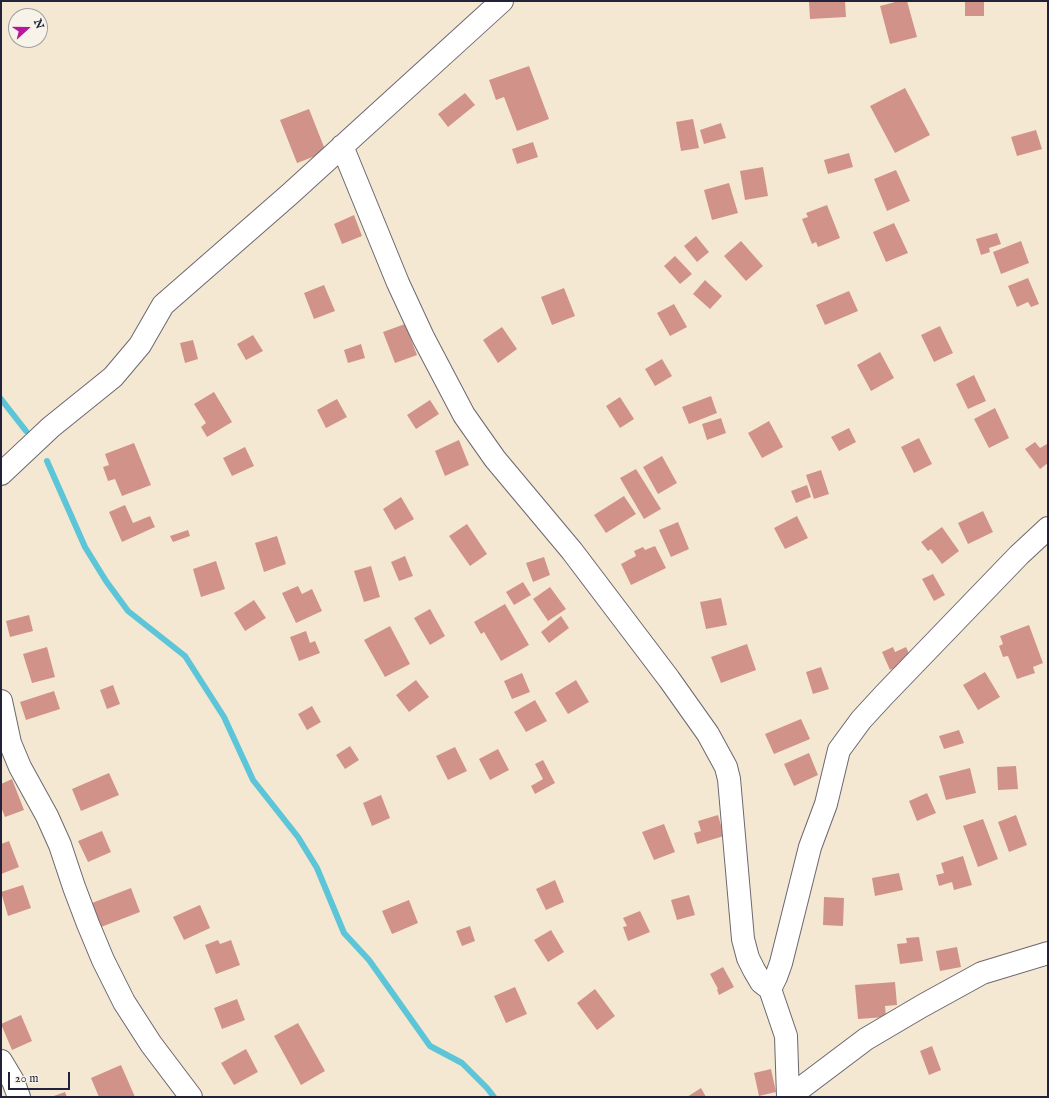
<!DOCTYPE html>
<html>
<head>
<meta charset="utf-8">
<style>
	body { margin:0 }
	#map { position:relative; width:1049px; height:1098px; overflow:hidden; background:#f4e8d2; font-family:"IM FELL English",serif }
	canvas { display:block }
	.frame { position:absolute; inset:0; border:2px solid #22223b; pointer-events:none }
	.north { position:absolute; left:8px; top:8px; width:40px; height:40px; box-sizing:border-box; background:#f7f3e8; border:1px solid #a29fa3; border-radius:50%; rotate:69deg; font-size:11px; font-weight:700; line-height:16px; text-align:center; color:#22223b }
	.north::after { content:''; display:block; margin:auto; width:14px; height:18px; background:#b5179e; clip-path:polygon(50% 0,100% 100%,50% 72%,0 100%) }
	.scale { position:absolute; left:8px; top:1072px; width:62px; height:18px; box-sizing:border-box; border:2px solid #22223b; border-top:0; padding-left:5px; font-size:12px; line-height:14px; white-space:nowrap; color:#22223b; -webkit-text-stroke:3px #f7f3e8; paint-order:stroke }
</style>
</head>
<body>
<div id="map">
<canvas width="1049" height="1098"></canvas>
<div class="frame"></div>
<div class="north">N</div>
<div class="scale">20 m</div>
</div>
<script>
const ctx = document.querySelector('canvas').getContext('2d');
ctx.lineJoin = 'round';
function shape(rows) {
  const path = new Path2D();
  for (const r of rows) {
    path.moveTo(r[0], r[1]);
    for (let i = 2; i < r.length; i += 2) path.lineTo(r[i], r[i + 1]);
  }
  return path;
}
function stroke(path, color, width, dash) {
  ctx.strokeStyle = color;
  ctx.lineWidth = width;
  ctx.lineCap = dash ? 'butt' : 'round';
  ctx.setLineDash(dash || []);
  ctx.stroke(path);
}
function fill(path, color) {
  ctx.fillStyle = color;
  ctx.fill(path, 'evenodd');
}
stroke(shape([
	[1,399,26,431],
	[47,461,85,547,106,581,128,611,185,656,224,717,253,780,298,837,317,868,344,933,369,960,430,1046,462,1063,487,1088,494,1097]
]), '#5cc5d7', 6);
fill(shape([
	[809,1,845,1,846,17,810,19],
	[899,1,907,1,917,37,890,44,880,6],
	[965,1,984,1,984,16,965,16],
	[529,66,549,119,517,131,504,97,496,100,489,80],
	[905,88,930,135,895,153,870,106],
	[465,93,475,105,448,127,438,114],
	[309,109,326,152,297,163,280,120],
	[693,119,699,148,681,151,676,122],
	[721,123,726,138,704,144,700,130],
	[1036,130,1042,149,1017,156,1011,137],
	[533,142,538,157,517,164,512,149],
	[849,153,853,167,828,174,824,160],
	[763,167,768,196,745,200,740,171],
	[896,170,910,201,887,211,874,179],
	[729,183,738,213,712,220,704,190],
	[827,205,840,238,818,247,816,242,812,244,802,219,808,217,806,213],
	[354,215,362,236,342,244,334,224],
	[894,223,908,253,886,262,873,232],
	[997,233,1001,244,989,248,990,252,981,255,976,239],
	[696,236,709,252,697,262,684,246],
	[741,241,763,266,746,281,724,256],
	[1021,241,1029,263,1001,274,993,252],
	[675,256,692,274,680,284,664,266],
	[1028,278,1039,304,1031,307,1028,302,1017,307,1008,286],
	[705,280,722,296,710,309,693,294],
	[324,285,335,311,314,319,304,293],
	[564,288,575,316,552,325,541,297],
	[849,291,858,311,825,325,816,305],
	[674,304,687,327,670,336,657,313],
	[405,324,417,355,395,363,383,332],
	[940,326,953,353,934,362,921,335],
	[502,327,517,349,498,363,483,340],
	[253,335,263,351,246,360,237,344],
	[193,340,198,359,185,363,180,343],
	[361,344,365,358,348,363,344,350],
	[880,352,894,378,871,391,857,365],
	[662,359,672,376,655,386,645,369],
	[974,375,986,401,968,409,956,384],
	[214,392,232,422,207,437,201,427,206,423,194,404],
	[711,396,717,413,689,424,682,407],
	[620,397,634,419,620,428,606,406],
	[337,399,347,417,326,428,317,410],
	[430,400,439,414,416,429,407,415],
	[995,408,1009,438,989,448,974,419],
	[721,418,726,433,707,440,702,424],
	[769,421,783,447,762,458,748,433],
	[849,428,856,442,839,451,831,437],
	[919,438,932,464,914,473,901,447],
	[459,440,469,465,445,476,435,451],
	[1035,442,1040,448,1047,444,1048,445,1048,463,1040,469,1025,449],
	[134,443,151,485,122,496,115,479,108,481,103,467,109,465,105,454],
	[245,447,254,466,232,476,223,458],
	[662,456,677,483,658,494,643,467],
	[636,469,661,509,644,519,620,478],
	[821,470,829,494,814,499,806,475],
	[807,485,811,497,796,503,791,491],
	[624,496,636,514,606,533,594,515],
	[401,497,414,519,395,530,383,509],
	[125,505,133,523,150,516,155,527,122,542,109,512],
	[983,511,993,532,968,544,958,523],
	[797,516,808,538,785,549,774,528],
	[678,522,689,549,671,557,659,530],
	[467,524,487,554,470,566,449,536],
	[942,527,959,551,942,564,931,549,928,551,921,542],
	[188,530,190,536,173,542,170,536],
	[277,536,286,564,264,572,255,543],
	[655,546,666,568,631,585,621,564,636,556,634,551,643,547,645,550],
	[405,556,413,576,399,581,391,562],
	[544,557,550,575,533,582,526,563],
	[216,561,225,589,201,597,193,569],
	[371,566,380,597,364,602,354,571],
	[933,574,945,595,934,601,922,579],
	[523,582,531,595,514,605,506,592],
	[298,586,302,594,312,589,322,611,296,623,282,593],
	[550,587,566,609,548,621,533,599],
	[721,598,727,625,706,629,700,602],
	[254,600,266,618,245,631,234,613],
	[505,604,529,645,501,661,484,632,481,634,474,622],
	[430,609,445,636,430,645,414,618],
	[29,615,33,631,10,637,6,621],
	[561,616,569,628,549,643,541,632],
	[1029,625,1043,663,1033,667,1035,673,1017,679,1008,656,1003,657,999,646,1003,644,1000,636],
	[390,626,410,664,385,677,364,640],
	[306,631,310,643,315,641,320,653,299,661,290,637],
	[747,644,756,670,721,683,711,657],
	[47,647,55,677,32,683,23,654],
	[893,647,895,652,906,647,912,660,890,670,882,652],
	[821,667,829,689,813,694,806,672],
	[985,672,1000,697,978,710,963,685],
	[522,673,530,692,512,699,504,681],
	[416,680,429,697,409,712,396,695],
	[576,680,589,702,568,714,555,693],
	[113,685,120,704,107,709,100,690],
	[54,691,60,709,26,720,20,702],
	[535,700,547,721,526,732,514,712],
	[312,706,321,722,307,730,298,714],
	[801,719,810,739,774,754,765,734],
	[959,730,964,743,944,749,939,736],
	[350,746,359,760,345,769,336,755],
	[455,747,467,771,448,780,436,756],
	[498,749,509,770,490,780,479,759],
	[809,753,818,775,794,786,784,764],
	[543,760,555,783,535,794,531,786,543,779,535,764],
	[1016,766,1018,789,998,790,997,767],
	[970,768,976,793,946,800,939,776],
	[109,773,119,795,81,811,72,789],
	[12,779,24,810,5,817,1,807,1,784],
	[927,793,936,813,917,821,909,801],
	[381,795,390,818,372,826,363,803],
	[718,815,724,836,697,844,694,833,701,831,698,821],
	[1016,815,1027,845,1009,852,998,822],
	[983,819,998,859,978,867,963,826],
	[664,824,675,852,654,860,642,832],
	[102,831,111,852,88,862,78,841],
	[9,841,19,867,1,874,1,844],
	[963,856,972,885,954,890,952,882,939,886,936,875,944,873,941,863],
	[899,873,903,890,875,896,872,878],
	[555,880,564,902,546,910,536,889],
	[23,885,31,908,8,916,1,892],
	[131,888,140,912,101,927,92,903],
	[689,895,695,915,677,920,671,900],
	[824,897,844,898,843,926,823,925],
	[409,900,418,923,392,934,382,911],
	[200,905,210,928,184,940,173,917],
	[640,911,650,932,628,941,623,927,627,926,623,918],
	[470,926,475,941,462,946,456,931],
	[551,930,564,952,548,962,534,940],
	[919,937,923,961,900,964,897,944,907,943,906,938],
	[218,940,220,944,231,940,240,965,216,974,205,945],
	[957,947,961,967,940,971,936,951],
	[723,967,734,987,719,995,717,990,718,989,710,974],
	[895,982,897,1005,885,1006,886,1017,858,1019,855,985],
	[515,987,527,1014,506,1023,494,996],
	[595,989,615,1016,597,1030,577,1003],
	[237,999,245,1020,222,1029,214,1008],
	[21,1015,32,1041,12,1050,1,1024],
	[298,1023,325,1071,301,1085,274,1036],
	[932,1046,941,1070,929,1075,920,1051],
	[246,1049,258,1072,234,1085,221,1063],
	[121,1065,135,1097,99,1097,91,1078],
	[771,1069,776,1092,759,1096,754,1073],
	[701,1088,706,1097,687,1097],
	[65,1092,67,1097,51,1097]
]), '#d19389');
const minor = shape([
	[342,146,398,283,423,337,464,415,495,459,572,551,669,679,708,734,726,767,729,779,743,939,748,958,754,970,761,982,770,989],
	[1,474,51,427,113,377,140,345,163,305,290,194,502,1],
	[1,701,10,743,20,767,47,816,60,845,74,887,88,924,103,960,124,1002,151,1044,191,1097],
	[1,1061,13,1081,19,1097],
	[788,1097,786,1036,770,989,776,977,781,963,810,847,826,804,839,750,861,720,884,695,1019,555,1048,528],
	[789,1097,866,1039,922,1006,982,973,1048,953]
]);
stroke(minor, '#6c6770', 24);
stroke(minor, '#fff', 22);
</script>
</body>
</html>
